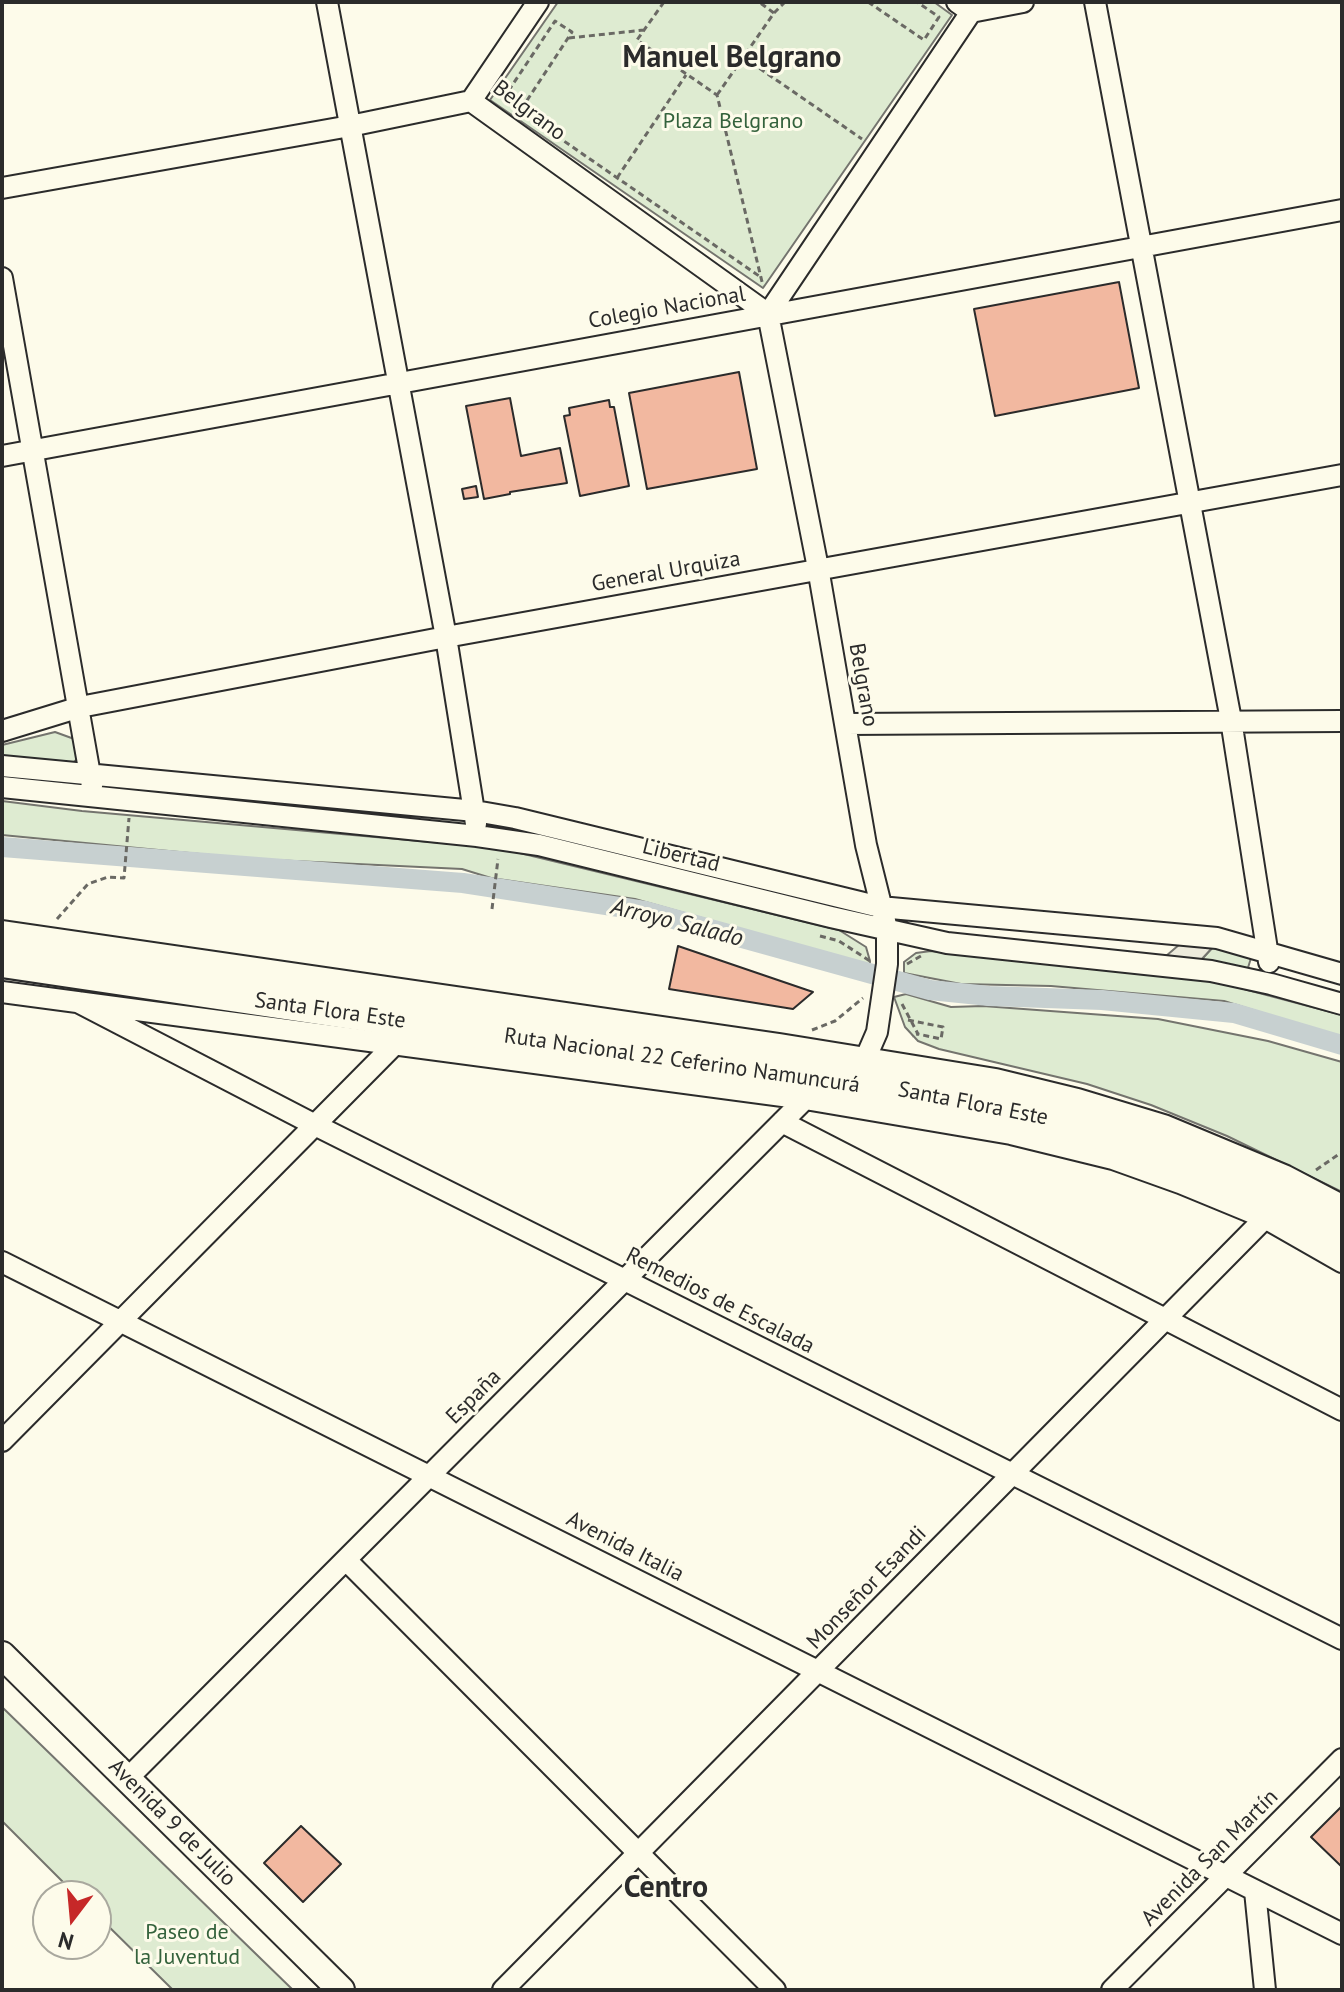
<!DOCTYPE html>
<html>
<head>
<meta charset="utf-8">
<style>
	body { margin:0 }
	#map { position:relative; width:1344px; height:1992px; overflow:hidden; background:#fdfbea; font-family:"PT Sans",sans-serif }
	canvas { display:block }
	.frame { position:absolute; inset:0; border:4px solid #2b2b2b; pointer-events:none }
	.north { position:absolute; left:32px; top:1880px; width:80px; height:80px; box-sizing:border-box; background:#fdfbea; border:2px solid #a9a89e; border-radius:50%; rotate:196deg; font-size:22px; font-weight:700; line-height:32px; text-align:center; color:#2b2b2b }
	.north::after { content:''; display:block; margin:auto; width:28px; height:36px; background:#c62828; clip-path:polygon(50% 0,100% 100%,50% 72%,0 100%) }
</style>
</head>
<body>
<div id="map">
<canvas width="1344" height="1992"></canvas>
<div class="frame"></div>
<div class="north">N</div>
</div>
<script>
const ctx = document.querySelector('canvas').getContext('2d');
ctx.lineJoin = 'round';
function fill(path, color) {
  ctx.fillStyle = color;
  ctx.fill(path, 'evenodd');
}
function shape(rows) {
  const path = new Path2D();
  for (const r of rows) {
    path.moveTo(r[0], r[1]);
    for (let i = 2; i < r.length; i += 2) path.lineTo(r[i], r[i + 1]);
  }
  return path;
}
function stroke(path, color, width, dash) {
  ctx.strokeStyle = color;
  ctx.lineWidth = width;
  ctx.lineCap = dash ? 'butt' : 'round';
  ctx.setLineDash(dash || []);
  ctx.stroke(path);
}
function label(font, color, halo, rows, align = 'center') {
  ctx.font = font + ' "PT Sans",sans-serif';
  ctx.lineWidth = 6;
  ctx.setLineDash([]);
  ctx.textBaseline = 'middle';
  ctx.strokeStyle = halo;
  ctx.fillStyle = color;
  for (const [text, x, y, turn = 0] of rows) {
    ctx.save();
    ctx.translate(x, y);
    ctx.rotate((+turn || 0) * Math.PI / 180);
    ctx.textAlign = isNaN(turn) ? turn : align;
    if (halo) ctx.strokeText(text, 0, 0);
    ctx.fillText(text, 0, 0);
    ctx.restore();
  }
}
const green = shape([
	[558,2,934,2,952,15,763,288,490,100,558,2],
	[55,732,77,740,81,755,74,762,63,765,2,758,2,745,55,732],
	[2,801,82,811,499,848,839,930,866,947,870,961,869,973,821,952,635,899,491,878,462,869,252,859,2,835,2,801],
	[1213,947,1251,958,1247,971,1201,960,1213,947],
	[931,951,1210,980,1342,1015,1342,1038,1224,1001,1051,986,961,984,904,973,904,962,916,953,931,951],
	[906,994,951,1007,983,1006,1158,1019,1268,1041,1342,1062,1342,1192,1227,1136,1151,1105,1087,1084,939,1049,918,1041,905,1027,894,997,906,994],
	[2,1707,293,1990,173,1990,96,1914,96,1896,77,1896,2,1821,2,1707]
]);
fill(green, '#deebd1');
stroke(green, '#74746e', 2);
const parking = shape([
	[1180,944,1213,947,1201,960,1166,956,1180,944]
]);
fill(parking, '#eceadb');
stroke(parking, '#74746e', 2);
stroke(shape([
	[2,847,463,883,645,911,930,990,989,996,1102,1000,1234,1013,1342,1045]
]), '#c7d0d0', 20);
const building = shape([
	[1119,282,1139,388,995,416,974,309,1119,282],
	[739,372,757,469,647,489,629,393,739,372],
	[510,398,521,456,560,448,567,483,510,492,510,494,484,499,466,406,510,398],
	[609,400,610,407,614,407,629,486,580,496,564,416,570,415,569,408,609,400],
	[476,486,478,497,464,499,462,489,476,486],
	[678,946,813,992,793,1009,669,989,678,946],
	[1342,1806,1342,1867,1311,1837,1342,1806],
	[301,1826,341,1864,303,1902,264,1863,301,1826]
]);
fill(building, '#f2b8a0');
stroke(building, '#2b2b2b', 2);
const minor = shape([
	[327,2,446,637,476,824],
	[538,2,471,101,768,314,971,12,957,2],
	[1095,2,1231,720,1269,962],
	[971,12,1023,2],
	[2,188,350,126,471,101],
	[2,278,92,786],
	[2,456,1342,210],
	[845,724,1342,721],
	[2,731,80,707,446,637,1342,475],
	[2,766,475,811,515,818,880,907,1217,938,1342,974],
	[2,787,477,836,539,845,831,917,947,943,1211,971,1271,984,1342,1004],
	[2,992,805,1099,1011,1134,1113,1159,1180,1183,1265,1218,1342,1262],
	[78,1002,315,1125,1342,1639],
	[782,1122,1342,1410],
	[2,1262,1342,1934],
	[2,1441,395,1044],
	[346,1560,775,1990],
	[127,1779,805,1099,852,1073,864,1062,877,1032,887,964,887,929,866,845,818,568,768,314],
	[1255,1891,1265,1990],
	[503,1990,1265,1218],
	[1112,1990,1342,1759]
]);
const major = shape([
	[2,1655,341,1990]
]);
const highway = shape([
	[2,936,779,1049,995,1084,1077,1104,1163,1130,1283,1180,1342,1211],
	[2,962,999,1110,1096,1133,1147,1148,1242,1187,1342,1236]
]);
stroke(minor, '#2b2b2b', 24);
stroke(major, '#2b2b2b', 30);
stroke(highway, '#2b2b2b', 34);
stroke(shape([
	[664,2,637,40,717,95,763,286],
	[868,2,924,40,939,17,917,2],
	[774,13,785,2],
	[569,38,644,30],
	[743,57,862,139],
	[717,95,774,13,759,2],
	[503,99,555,21,572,32,520,111,522,112],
	[548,130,762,278],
	[617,178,686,75],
	[492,909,498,859],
	[57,919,88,884,108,877,124,878,129,818],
	[820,936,839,941,870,961],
	[907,964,921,956],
	[902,1004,918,1034,912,1036],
	[908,1020,943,1027,941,1039,918,1034],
	[812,1030,835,1021,863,998],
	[1316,1170,1342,1152]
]), '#6a6964', 3, [6, 4]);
stroke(minor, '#fdfbea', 20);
stroke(major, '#fdfbea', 26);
stroke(highway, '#fdfbea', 30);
label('22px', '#2b2b2b', '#fdfbea', [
	["Belgrano",529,111,37],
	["Colegio Nacional",667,308,-10],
	["General Urquiza",666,572,-10],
	["Belgrano",863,685,80],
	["Libertad",681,856,14],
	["Santa Flora Este",330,1011,8],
	["Ruta Nacional 22 Ceferino Namuncurá",682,1061,8],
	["Santa Flora Este",973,1104,11],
	["Remedios de Escalada",720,1301,27],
	["España",474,1397,-45],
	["Avenida Italia",625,1547,27],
	["Monseñor Esandi",867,1588,-46],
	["Avenida 9 de Julio",172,1823,45],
	["Avenida San Martín",1210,1858,-45]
]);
label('22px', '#34623c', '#fdfbea', [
	["Plaza Belgrano",733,122],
	["Paseo de",187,1933],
	["la Juventud",187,1958]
]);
label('italic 24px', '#2b2b2b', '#fdfbea', [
	["Arroyo Salado",677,923,14]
]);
label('bold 30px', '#2b2b2b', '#fdfbea', [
	["Manuel Belgrano",732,58],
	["Centro",666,1888]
]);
</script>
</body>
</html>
